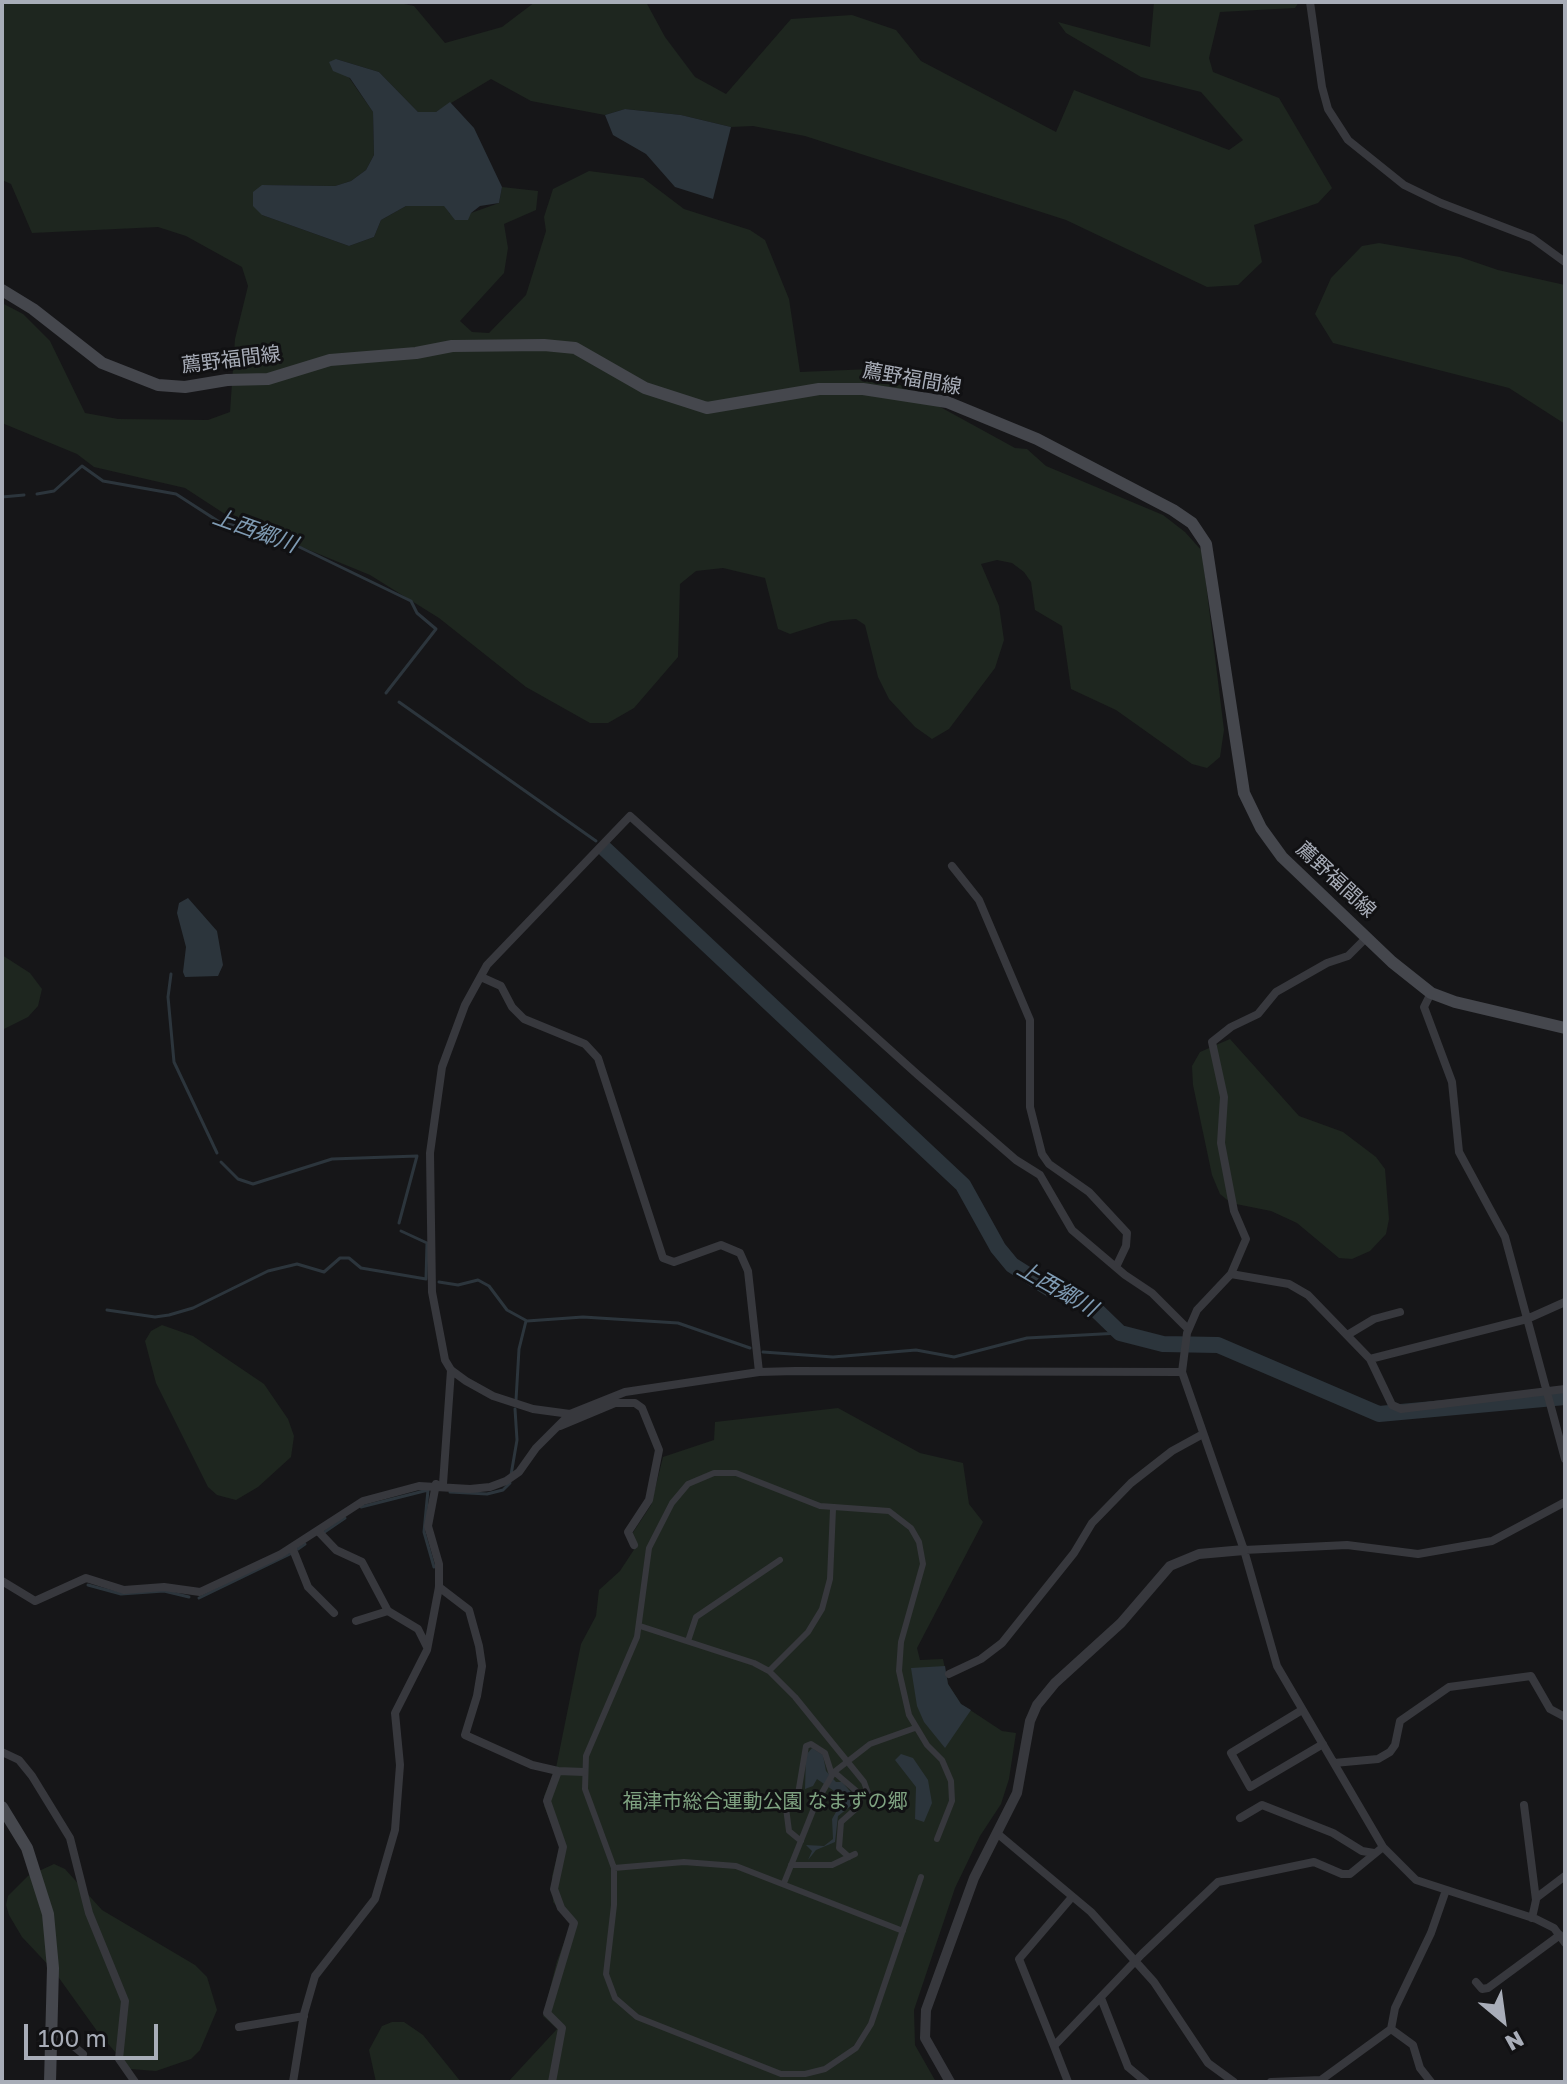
<!DOCTYPE html>
<html>
<head>
<meta charset="utf-8">
<style>
	body { margin:0 }
	#map { position:relative; width:1567px; height:2084px; overflow:hidden; background:#161618; font-family:"Golos Text",sans-serif }
	canvas { display:block }
	.frame { position:absolute; inset:0; border:4px solid #a8adb8; pointer-events:none }
	.north { position:absolute; left:1463px; top:1980px; width:80px; height:80px; -webkit-text-stroke:6px #111113; paint-order:stroke; rotate:151deg; font-size:22px; font-weight:700; line-height:32px; text-align:center; color:#a8adb8 }
	.north::after { content:''; display:block; margin:auto; width:28px; height:36px; background:#a8adb8; clip-path:polygon(50% 0,100% 100%,50% 72%,0 100%) }
	.scale { position:absolute; left:24px; top:2024px; width:134px; height:36px; box-sizing:border-box; border:4px solid #a8adb8; border-top:0; padding-left:10px; font-size:24px; line-height:28px; white-space:nowrap; color:#a8adb8; -webkit-text-stroke:6px #111113; paint-order:stroke }
</style>
</head>
<body>
<div id="map">
<canvas width="1567" height="2084"></canvas>
<div class="frame"></div>
<div class="north">N</div>
<div class="scale">100 m</div>
</div>
<script>
const ctx = document.querySelector('canvas').getContext('2d');
ctx.lineJoin = 'round';
function fill(path, color) {
  ctx.fillStyle = color;
  ctx.fill(path, 'evenodd');
}
function shape(rows) {
  const path = new Path2D();
  for (const r of rows) {
    path.moveTo(r[0], r[1]);
    for (let i = 2; i < r.length; i += 2) path.lineTo(r[i], r[i + 1]);
  }
  return path;
}
function stroke(path, color, width, dash) {
  ctx.strokeStyle = color;
  ctx.lineWidth = width;
  ctx.lineCap = dash ? 'butt' : 'round';
  ctx.setLineDash(dash || []);
  ctx.stroke(path);
}
function label(font, color, halo, rows, align = 'center') {
  ctx.font = font + ' "Golos Text","Noto Sans JP",sans-serif';
  ctx.lineWidth = 6;
  ctx.setLineDash([]);
  ctx.textBaseline = 'middle';
  ctx.strokeStyle = halo;
  ctx.fillStyle = color;
  for (const [text, x, y, turn = 0] of rows) {
    ctx.save();
    ctx.translate(x, y);
    ctx.rotate((+turn || 0) * Math.PI / 180);
    ctx.textAlign = isNaN(turn) ? turn : align;
    if (halo) ctx.strokeText(text, 0, 0);
    ctx.fillText(text, 0, 0);
    ctx.restore();
  }
}
fill(shape([
	[2,2,394,2,414,6,445,43,502,27,535,2,646,2,665,37,695,77,726,94,791,19,852,15,896,30,921,61,1056,132,1074,90,1229,150,1243,140,1201,92,1141,77,1066,33,1058,22,1150,47,1154,2,1299,2,1295,8,1220,12,1209,58,1213,72,1279,98,1332,188,1318,203,1254,225,1262,262,1238,285,1207,287,1066,220,805,136,753,126,731,127,681,115,625,109,605,115,531,101,491,79,436,112,418,112,379,72,336,59,373,112,374,155,366,170,351,181,335,186,262,185,262,215,349,246,374,237,381,220,406,206,445,206,450,214,471,213,499,203,502,187,538,191,536,210,504,224,508,248,504,273,460,321,472,332,489,333,526,295,546,231,544,217,553,189,589,171,643,178,684,209,750,230,765,240,789,299,800,372,871,369,1015,448,1027,449,1046,466,1163,515,1185,532,1202,551,1224,730,1220,757,1207,768,1192,764,1116,710,1071,689,1062,626,1035,610,1031,582,1024,572,1012,563,997,560,981,564,999,606,1004,640,995,668,949,729,932,739,915,727,889,699,878,677,865,625,856,619,831,621,790,634,778,629,765,578,723,568,696,571,680,584,678,657,634,708,608,723,590,723,526,687,439,618,370,575,231,518,185,488,94,467,77,454,2,423,2,303,23,314,50,341,85,413,118,419,208,420,230,412,235,339,248,286,242,267,186,236,158,227,32,233,11,184,2,180],
	[1379,243,1460,257,1498,270,1565,285,1565,424,1509,388,1333,343,1315,314,1331,278,1362,246],
	[2,955,30,973,42,989,38,1006,28,1017,2,1030],
	[1230,1039,1299,1116,1343,1132,1376,1157,1385,1169,1389,1219,1386,1234,1370,1251,1352,1259,1339,1258,1297,1223,1271,1211,1231,1203,1220,1194,1212,1175,1193,1085,1192,1066,1200,1052],
	[162,1325,193,1336,264,1384,288,1419,294,1436,291,1457,258,1487,236,1500,217,1495,208,1487,156,1383,145,1341,151,1331],
	[838,1408,920,1453,963,1463,969,1504,983,1522,917,1648,920,1660,943,1659,948,1684,961,1704,1002,1731,1016,1733,1009,1779,1001,1804,980,1836,955,1888,914,2010,915,2045,936,2082,508,2082,557,2029,543,2016,557,1961,571,1924,553,1902,552,1876,560,1845,544,1806,544,1796,556,1768,581,1644,596,1616,599,1590,620,1571,637,1545,632,1534,651,1505,663,1457,714,1440,715,1422],
	[54,1864,65,1869,102,1910,195,1965,207,1977,217,2010,200,2050,191,2059,156,2071,130,2069,97,2031,54,1971,22,1937,9,1915,6,1905,8,1896,28,1876],
	[392,2022,404,2022,423,2035,461,2082,376,2082,369,2050,382,2026]
]), '#1e261f');
fill(shape([
	[336,59,379,72,418,112,436,112,450,102,474,128,502,187,499,203,480,206,471,213,468,220,455,220,444,206,406,206,381,220,374,237,349,246,262,215,253,206,253,192,262,185,335,186,351,181,366,170,374,155,373,112,350,78,333,71,329,62],
	[625,109,681,115,731,127,713,199,675,187,646,154,613,135,605,115],
	[188,898,217,931,223,965,218,976,185,977,183,972,186,947,177,913,179,903],
	[945,1666,948,1684,961,1704,971,1710,945,1748,924,1722,917,1706,911,1668],
	[812,1748,823,1755,826,1771,836,1782,842,1782,855,1797,852,1805,838,1816,835,1842,816,1850,808,1860,812,1851,806,1845,824,1846,833,1839,832,1819,844,1798,817,1779,813,1786,805,1789,806,1755],
	[901,1754,913,1758,928,1780,932,1803,924,1822,915,1819,916,1787,895,1760]
]), '#2c353c');
stroke(shape([
	[37,494,54,491,82,466,103,481,176,494,221,523,259,530,287,541,411,601,417,613,436,629,386,693],
	[2,497,24,495],
	[399,702,596,841],
	[171,974,168,997,174,1062,217,1153],
	[221,1162,238,1179,253,1184,332,1159,417,1156,399,1223],
	[439,1282,458,1285,478,1280,489,1286,507,1310,527,1321,583,1317,678,1323,750,1348],
	[107,1310,155,1317,169,1315,193,1308,268,1271,297,1264,324,1272,340,1258,349,1258,361,1268,426,1279,427,1243,401,1231],
	[763,1352,833,1357,916,1350,954,1357,1027,1338,1120,1333],
	[516,1400,519,1349,526,1321],
	[511,1475,517,1440,515,1409],
	[450,1492,487,1494,503,1490,510,1483],
	[361,1507,428,1490,424,1532,434,1567],
	[323,1533,345,1518],
	[298,1549,305,1544],
	[88,1585,121,1594,164,1591,189,1597],
	[199,1598,290,1554]
]), '#2c353c', 3);
stroke(shape([
	[605,849,963,1185,998,1248,1012,1265,1050,1289,1090,1304,1120,1333,1163,1344,1218,1345,1379,1414,1565,1397]
]), '#2c353c', 16);
stroke(shape([
	[640,1626,754,1663,769,1671,795,1697,864,1782,873,1807],
	[688,1641,696,1617,780,1560],
	[769,1671,808,1632,822,1609,830,1579,833,1509],
	[834,1772,861,1795,859,1806,841,1822,839,1848,849,1857],
	[801,1841,789,1831,786,1808,798,1794,806,1746,811,1744,825,1753,832,1775],
	[791,1865,832,1865,855,1854],
	[614,1868,684,1862,736,1866,903,1931],
	[921,1877,871,2024,856,2048,825,2069,805,2074,781,2074,637,2017,615,1998,606,1974,614,1905,614,1868,585,1789,586,1756,637,1637,649,1548,672,1503,688,1484,714,1473,736,1473,820,1506,889,1511,911,1528,919,1542,923,1564,901,1642,899,1671,909,1715,927,1745,942,1760,951,1781,952,1801,937,1839],
	[784,1883,816,1803,834,1772,870,1744,915,1728]
]), '#37383d', 6);
stroke(shape([
	[1310,2,1322,87,1328,109,1348,140,1404,185,1441,203,1532,238,1565,262],
	[952,866,979,900,1030,1020,1030,1107,1042,1154,1049,1164,1089,1192,1127,1233,1126,1246,1116,1267],
	[1367,937,1348,956,1327,963,1276,992,1258,1014,1231,1027,1212,1042,1224,1097,1221,1143,1234,1211,1246,1239,1231,1274,1197,1310,1187,1333,1182,1372,1244,1550,1277,1666,1383,1847,1416,1880,1536,1919,1554,1928,1565,1943],
	[481,977,501,986,512,1007,524,1019,585,1044,598,1058,663,1258,674,1262,721,1245,740,1253,748,1271,759,1372],
	[1431,993,1424,1007,1452,1082,1459,1152,1505,1237,1565,1459],
	[1231,1274,1289,1284,1308,1295,1370,1359,1392,1405,1401,1409,1565,1389],
	[1349,1334,1374,1319,1400,1312],
	[1370,1359,1527,1319,1565,1302],
	[570,1414,533,1409,493,1396,466,1381,451,1370,445,1360,432,1292,430,1153,442,1067,465,1005,487,965,630,816,918,1075,1016,1160,1040,1175,1072,1230,1125,1275,1152,1293,1188,1329],
	[560,1426,615,1403,635,1403,642,1408,659,1450,649,1500,628,1532,634,1545],
	[443,1484,451,1370],
	[318,1531,336,1550,362,1562,388,1611,418,1629,427,1647],
	[292,1547,308,1587,334,1613],
	[1244,1550,1347,1545,1418,1554,1492,1541,1565,1502],
	[2,1581,35,1601,86,1578,124,1590,164,1587,200,1592,281,1554,363,1501,419,1486,470,1489,490,1487,506,1481,519,1472,536,1448,570,1414,625,1392,759,1372,795,1371,1182,1372],
	[439,1587,469,1610,479,1646,482,1666,477,1696,465,1735,532,1765,558,1771,584,1772],
	[356,1621,388,1611],
	[949,1674,981,1659,1002,1643,1074,1553,1092,1523,1131,1483,1172,1451,1203,1434],
	[1302,1710,1231,1753,1250,1787,1323,1744],
	[2,1752,19,1760,32,1776,70,1838,89,1913,125,2001,119,2059,135,2082],
	[1334,1763,1378,1759,1390,1752,1395,1745,1400,1721,1449,1687,1531,1676,1550,1709,1565,1717],
	[1524,1805,1536,1900,1532,1918],
	[1240,1818,1262,1805,1333,1833,1362,1851,1374,1853],
	[998,1834,1091,1912,1154,1982,1208,2063,1234,2082],
	[1536,1898,1565,1876],
	[1476,1982,1482,1989,1488,1988,1560,1935],
	[1101,1998,1128,2067,1146,2082],
	[239,2027,304,2016],
	[52,2028,83,2054],
	[1391,2029,1413,2045,1420,2068,1431,2082],
	[1054,2046,1019,1959,1072,1897],
	[293,2082,304,2014,315,1976,375,1899,395,1830,400,1765,395,1713,427,1650,439,1587,439,1564,428,1526,436,1484],
	[552,2082,562,2028,547,2013,574,1923,561,1908,554,1889,563,1847,547,1801,558,1771],
	[1068,2082,1054,2046,1142,1954,1218,1882,1314,1862,1342,1874,1350,1874,1383,1847],
	[1271,2082,1321,2080,1391,2029,1395,2008,1431,1933,1446,1890]
]), '#37383d', 8);
stroke(shape([
	[950,2082,925,2038,926,2010,974,1878,1017,1793,1030,1721,1037,1705,1055,1683,1121,1623,1170,1566,1199,1554,1244,1550]
]), '#37383d', 10);
stroke(shape([
	[2,290,33,309,102,363,158,385,185,387,227,380,268,379,330,360,416,353,452,346,544,345,575,348,645,388,707,408,819,389,863,389,947,402,1037,439,1173,510,1192,523,1206,544,1244,793,1261,828,1282,857,1392,962,1431,993,1455,1002,1565,1028],
	[2,1807,27,1848,48,1914,53,1968,50,2082]
]), '#45474d', 12);
label('20px', '#a8adb8', '#111113', [
	["薦野福間線",231,360,-7],
	["薦野福間線",912,379,10],
	["薦野福間線",1336,880,43]
]);
label('20px', '#7fa381', '#111113', [
	["福津市総合運動公園 なまずの郷",765,1802]
]);
label('italic 22px', '#7f9bb3', '#111113', [
	["上西郷川",255,531,20],
	["上西郷川",1057,1289,30]
]);
</script>
</body>
</html>
